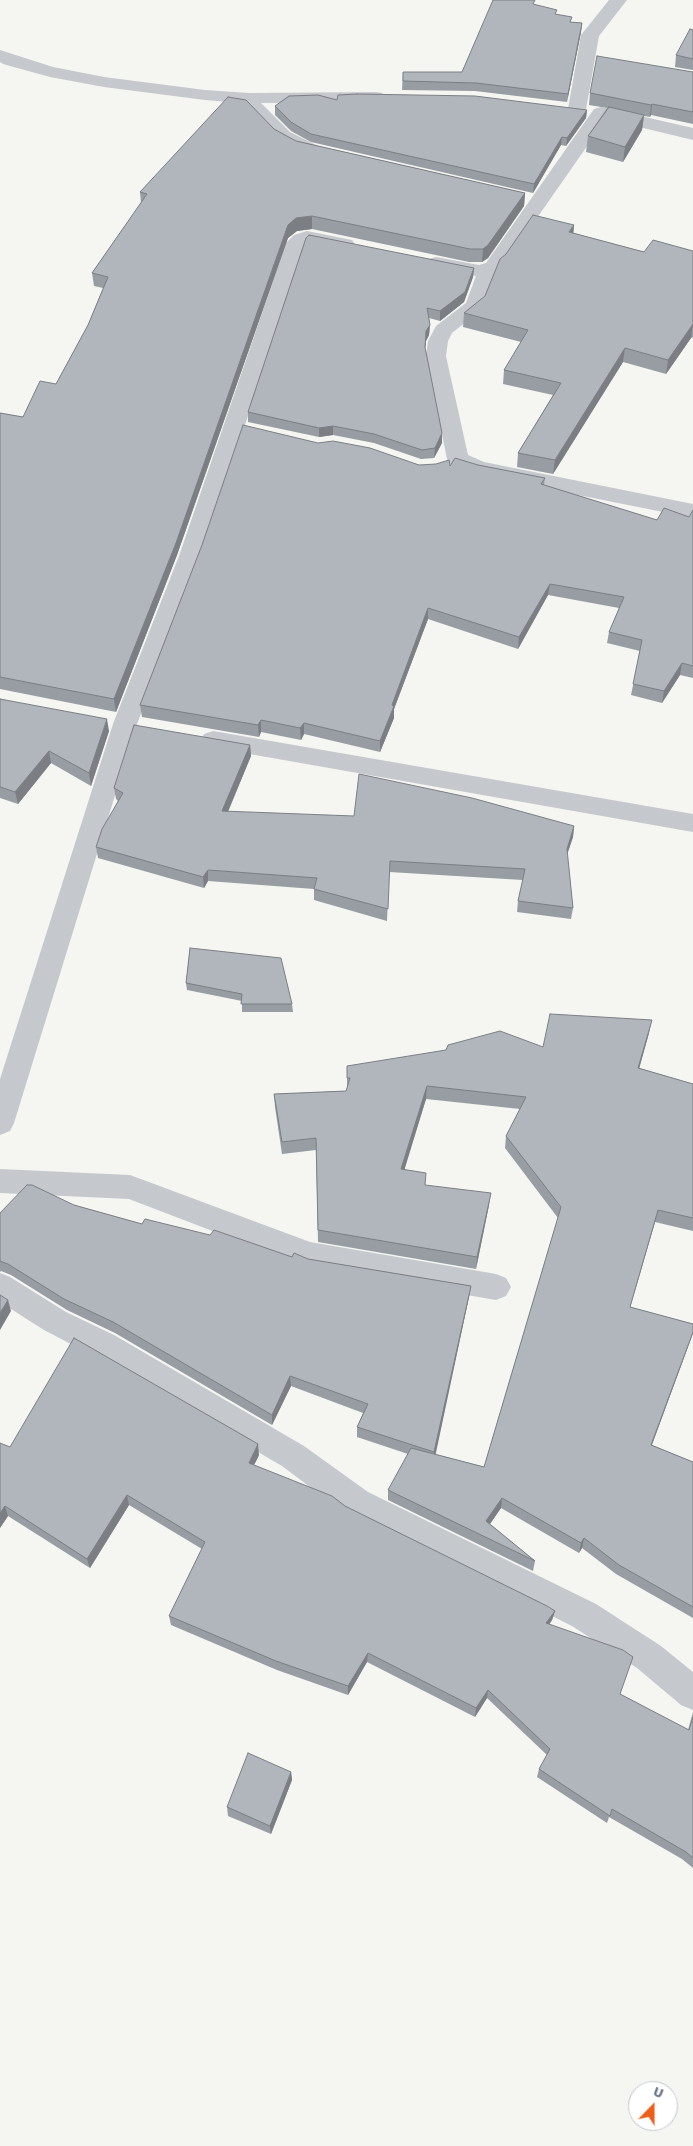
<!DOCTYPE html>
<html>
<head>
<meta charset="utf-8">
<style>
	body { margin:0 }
	#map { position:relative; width:693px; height:2146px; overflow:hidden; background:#f5f6f1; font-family:Signika,sans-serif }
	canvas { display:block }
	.north { position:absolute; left:628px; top:2081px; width:50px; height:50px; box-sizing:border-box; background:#fff; border:1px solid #c1c7ce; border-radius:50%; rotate:22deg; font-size:14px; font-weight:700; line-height:20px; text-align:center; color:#637285 }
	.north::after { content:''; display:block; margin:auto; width:18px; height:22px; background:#ee5e19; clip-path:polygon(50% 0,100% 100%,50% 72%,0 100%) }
</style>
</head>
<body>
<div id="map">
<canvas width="693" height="2146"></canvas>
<div class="north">U</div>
</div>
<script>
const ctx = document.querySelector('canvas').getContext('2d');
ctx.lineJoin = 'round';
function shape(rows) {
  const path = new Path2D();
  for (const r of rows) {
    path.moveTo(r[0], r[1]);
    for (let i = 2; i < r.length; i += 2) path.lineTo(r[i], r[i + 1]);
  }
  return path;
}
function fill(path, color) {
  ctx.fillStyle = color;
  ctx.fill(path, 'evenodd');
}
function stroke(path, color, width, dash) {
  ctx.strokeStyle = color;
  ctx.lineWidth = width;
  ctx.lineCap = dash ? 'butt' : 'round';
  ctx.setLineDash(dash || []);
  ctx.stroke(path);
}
fill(shape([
	[609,0,627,0,599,36,586,109,583,113,577,115,571,113,568,109,581,35,609,0],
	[0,50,53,67,104,77,205,90,249,93,376,92,382,93,385,97,382,101,376,102,261,103,290,132,316,145,318,149,316,153,309,155,276,140,248,112,242,103,205,100,104,87,50,77,3,64,0,62,0,50],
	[601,107,693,128,693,140,606,119,500,271,497,273,482,309,452,333,448,341,446,356,468,455,484,462,693,504,693,518,478,475,450,464,447,459,426,356,428,341,436,326,466,303,476,276,429,267,426,263,429,259,436,257,479,265,486,263,594,109,601,107],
	[307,231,352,240,355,244,352,248,345,250,308,243,305,246,201,556,137,724,14,1123,10,1131,0,1135,0,1079,113,724,179,556,286,243,294,235,307,231],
	[213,731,693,814,693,832,204,746,201,740,204,734,213,731],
	[0,1169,130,1175,310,1242,496,1274,506,1278,511,1287,506,1296,496,1300,309,1268,129,1199,0,1193,0,1169],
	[0,1273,10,1277,66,1312,114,1335,304,1446,368,1492,596,1604,661,1646,693,1672,693,1710,681,1705,637,1668,572,1626,346,1514,282,1466,92,1355,44,1330,0,1302,0,1273]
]), '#c5c8cc');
fill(shape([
	[536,5,571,22,582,23,581,32,567,102,475,91,402,90,403,72,462,72],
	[693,30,693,70,675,67,676,55],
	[693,72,693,124,651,115,650,117,644,116,642,130,623,162,586,152,588,136,607,108,589,105,590,93],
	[337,100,587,110,586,118,566,146,561,145,533,193,311,142,291,131,275,115,275,106],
	[274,129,296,141,525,193,524,206,488,258,482,262,469,262,312,229,297,231,288,238,177,555,116,712,0,689,0,413,23,417,56,384,88,325,103,288,94,286,92,273,141,203,140,192],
	[574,225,573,233,644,252,693,251,693,337,692,338,691,338,666,374,623,362,553,474,517,467,518,453,553,395,503,384,504,370,521,342,463,327,464,313],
	[474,268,473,277,464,302,440,321,429,318,430,325,429,335,426,341,425,349,442,443,434,458,421,459,374,443,333,435,319,437,248,422,248,412],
	[318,443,419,465,450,466,478,465,545,478,544,485,657,520,689,517,693,510,693,678,680,675,662,703,631,695,640,651,607,643,609,632,619,608,548,595,518,649,428,619,394,709,394,718,380,752,304,734,301,740,261,732,259,737,142,717,140,705],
	[0,699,109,731,91,786,51,763,18,804,0,798],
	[250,745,251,756,228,812,574,826,573,837,567,854,573,908,571,919,517,912,518,901,523,880,389,872,387,921,314,900,314,889,208,881,204,888,98,858,96,847,118,801,116,799,114,788],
	[190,948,292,1004,293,1012,242,1012,242,1001,187,990,186,983],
	[649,1033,639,1068,693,1084,693,1231,655,1222,630,1307,693,1324,693,1333,692,1336,652,1445,693,1462,693,1618,616,1574,582,1548,579,1553,501,1508,490,1524,535,1561,533,1571,388,1500,388,1490,408,1454,357,1437,357,1427,363,1413,291,1386,272,1425,115,1333,67,1310,11,1275,1,1271,0,1272,0,1213,74,1205,142,1224,292,1257,471,1286,469,1297,435,1454,484,1467,558,1218,505,1148,506,1136,520,1109,426,1099,404,1169,426,1186,489,1205,476,1269,318,1242,316,1150,282,1154,275,1107,274,1094,346,1091,347,1088,347,1066,543,1047],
	[10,1447,259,1455,254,1465,345,1506,555,1611,552,1620,549,1625,620,1694,688,1730,693,1712,693,1868,682,1859,609,1817,607,1823,537,1777,539,1769,547,1755,487,1698,475,1717,367,1662,348,1695,277,1670,171,1625,169,1616,202,1549,129,1505,90,1568,8,1516,0,1528],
	[291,1772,292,1780,271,1834,228,1816,227,1807]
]), '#979da2');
fill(shape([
	[582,23,581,32,567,102,568,94],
	[652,104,651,115,650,117,651,105],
	[587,110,586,118,566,146,567,138],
	[644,115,642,130,623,162,625,147],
	[562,137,561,145,533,193,534,184],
	[525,193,524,206,488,258,482,262,483,249],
	[312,216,312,229,297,231,288,238,177,555,116,712,114,699,288,225,296,218],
	[574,225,573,239,569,232],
	[474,268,473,277,464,302,440,321,440,311],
	[693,324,691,338,666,374,668,360],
	[430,325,429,335,426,341,424,356,426,331],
	[625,348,623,362,553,474,555,460],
	[333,426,333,435,319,437,319,428],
	[442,433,442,443,434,458,435,448],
	[550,584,548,595,518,649,519,637],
	[428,608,428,619,394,709,394,718,380,752,380,741,392,705],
	[682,663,680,675,662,703,664,691],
	[107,719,109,731,91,786,89,773],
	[261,720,261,732,259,737,258,725],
	[304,723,304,734,301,740,300,728],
	[250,745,251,756,223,823,222,811],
	[49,751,51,763,18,804,15,792],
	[574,826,573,837,565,861,567,849],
	[208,870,208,881,204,888,203,877],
	[652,1020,649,1033,636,1080,638,1068],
	[427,1086,426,1099,401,1181,401,1169],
	[491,1193,489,1205,476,1269,477,1257],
	[658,1210,655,1222,627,1318,630,1307],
	[471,1286,469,1297,434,1462,434,1452],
	[8,1300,11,1311,0,1330,0,1313],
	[693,1332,693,1333,648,1455,651,1445],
	[290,1376,291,1386,272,1425,272,1415],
	[258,1444,259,1455,250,1473,249,1463],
	[127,1495,129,1505,90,1568,87,1559],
	[502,1498,501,1508,485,1531,486,1521],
	[5,1506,8,1516,0,1528,0,1513],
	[584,1538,582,1548,579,1553,581,1543],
	[555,1611,552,1620,544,1632,546,1623],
	[368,1653,367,1662,348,1695,348,1686],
	[488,1690,487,1698,475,1717,476,1708],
	[291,1772,292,1780,271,1834,270,1826]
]), '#7b7f84');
const building = shape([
	[493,0,535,0,533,4,557,10,555,14,572,17,570,22,582,23,568,94,476,83,403,81,403,72,462,72,493,0],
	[690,29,693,30,693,59,676,55,690,29],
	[597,56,693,72,693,112,652,104,651,105,590,93,597,56],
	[357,94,475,96,587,110,567,138,562,137,534,184,311,134,291,122,275,106,289,96,318,95,337,100,338,95,357,94],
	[228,97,246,100,274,129,296,141,525,193,488,245,483,249,470,249,312,216,296,218,288,225,176,543,114,699,0,677,0,413,23,417,40,381,56,384,88,325,108,277,92,273,147,194,140,192,228,97],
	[609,107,644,115,625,147,588,136,609,107],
	[533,215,574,225,569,232,644,252,653,240,693,251,693,324,668,360,625,348,555,460,518,453,561,383,504,370,528,330,464,313,485,296,500,259,506,254,533,215],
	[309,235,474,268,465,292,440,311,427,308,430,325,426,331,425,347,442,433,435,448,422,450,374,434,333,426,319,428,248,412,306,238,309,235],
	[243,425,318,443,333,441,370,448,419,465,436,464,449,460,450,466,455,458,478,465,545,478,541,484,657,520,664,508,689,517,693,510,693,666,682,663,664,691,633,684,642,640,609,632,624,597,550,584,519,637,428,608,392,705,394,706,380,741,304,723,300,728,261,720,258,725,140,705,202,545,243,425],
	[0,699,107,719,89,773,49,751,15,792,0,787,0,699],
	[134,725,250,745,222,811,354,816,359,774,472,798,574,826,567,849,573,908,518,901,525,869,390,861,388,909,314,889,317,878,208,870,203,877,96,847,102,829,123,793,114,788,134,725],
	[190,948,281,958,292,1004,241,1004,242,994,186,983,190,948],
	[550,1014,652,1020,638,1068,693,1084,693,1218,658,1210,630,1307,693,1324,693,1332,651,1445,693,1462,693,1607,619,1565,584,1538,581,1543,502,1498,486,1521,535,1561,388,1490,411,1448,484,1467,561,1207,506,1136,526,1097,427,1086,401,1169,426,1173,425,1185,491,1193,477,1257,318,1230,316,1138,282,1142,274,1094,346,1091,350,1078,347,1078,347,1066,446,1050,448,1045,500,1031,543,1047,550,1014],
	[27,1185,32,1185,74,1205,142,1224,145,1219,210,1235,214,1230,292,1257,294,1253,308,1259,471,1286,434,1452,357,1427,368,1404,290,1376,272,1415,113,1322,64,1299,8,1264,0,1261,0,1213,27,1185],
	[0,1295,8,1300,0,1313,0,1295],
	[74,1338,258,1444,249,1463,332,1496,345,1506,547,1606,555,1611,546,1623,623,1650,633,1657,620,1694,689,1730,693,1717,693,1858,686,1852,612,1809,610,1816,539,1769,550,1749,488,1690,476,1708,368,1653,348,1686,276,1661,169,1616,205,1542,127,1495,87,1559,5,1506,0,1513,0,1443,10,1447,74,1338],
	[248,1753,291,1772,270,1826,227,1807,248,1753]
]);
fill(building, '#b0b6bc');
stroke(building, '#7b7f84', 1);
</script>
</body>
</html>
